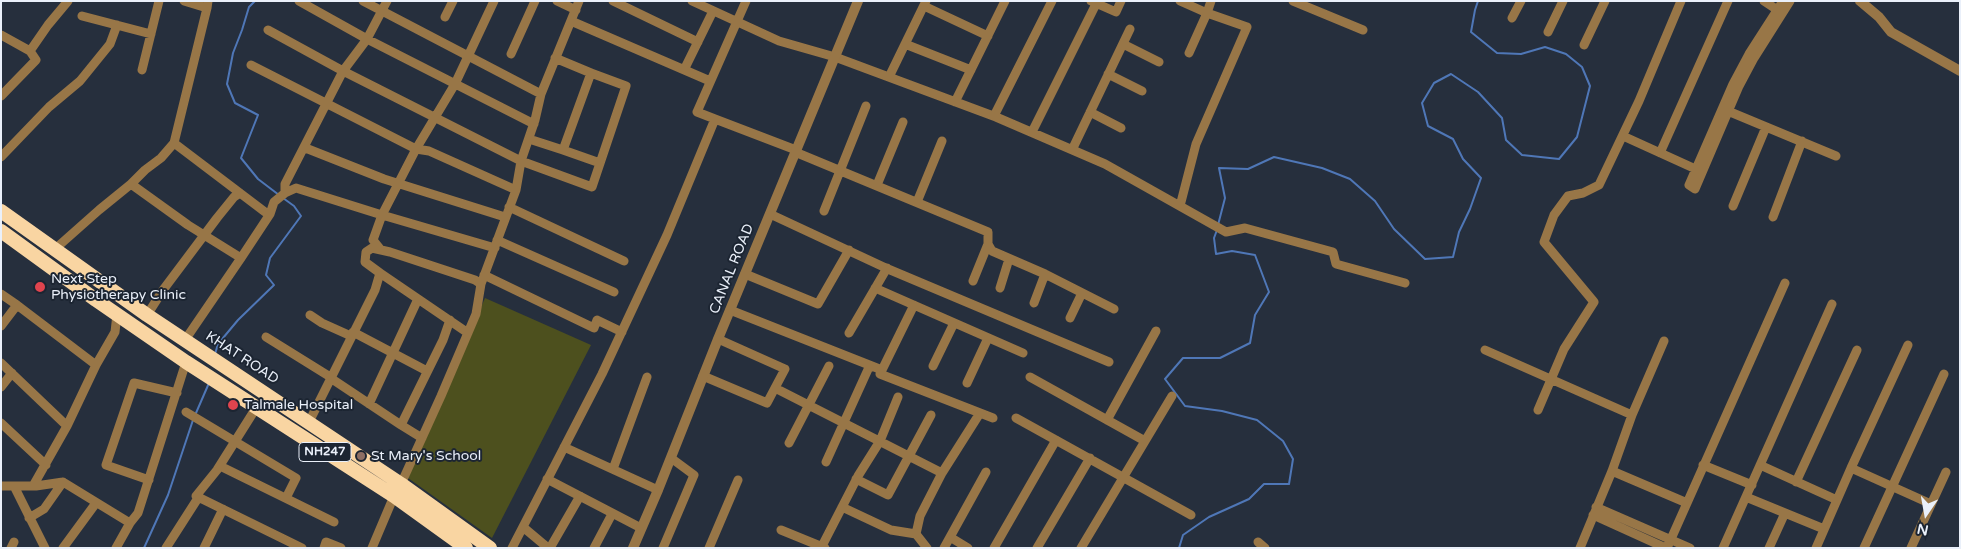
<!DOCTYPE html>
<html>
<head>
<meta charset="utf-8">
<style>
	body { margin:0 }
	#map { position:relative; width:1961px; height:549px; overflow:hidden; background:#262f3d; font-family:"Varela Round",sans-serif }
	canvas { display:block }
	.frame { position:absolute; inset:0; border:2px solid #eaf0fa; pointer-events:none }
	.north { position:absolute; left:1901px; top:489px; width:50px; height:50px; -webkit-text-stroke:4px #1c2532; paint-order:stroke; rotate:192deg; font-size:14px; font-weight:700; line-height:20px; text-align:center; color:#eaf0fa }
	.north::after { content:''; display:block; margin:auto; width:18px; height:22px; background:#eaf0fa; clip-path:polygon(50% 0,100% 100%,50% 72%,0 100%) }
</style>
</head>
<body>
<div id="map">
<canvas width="1961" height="549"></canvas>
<div class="frame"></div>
<div class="north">N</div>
</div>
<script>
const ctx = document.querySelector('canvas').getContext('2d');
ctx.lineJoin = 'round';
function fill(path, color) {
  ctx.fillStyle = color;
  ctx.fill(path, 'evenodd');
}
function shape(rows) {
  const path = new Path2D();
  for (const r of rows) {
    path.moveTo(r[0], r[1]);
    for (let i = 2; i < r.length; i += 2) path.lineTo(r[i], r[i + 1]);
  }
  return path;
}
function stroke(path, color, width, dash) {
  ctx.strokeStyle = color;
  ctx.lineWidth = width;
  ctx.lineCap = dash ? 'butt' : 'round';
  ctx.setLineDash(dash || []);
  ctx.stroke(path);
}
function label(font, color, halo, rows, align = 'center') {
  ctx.font = font + ' "Varela Round",sans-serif';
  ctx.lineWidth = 4;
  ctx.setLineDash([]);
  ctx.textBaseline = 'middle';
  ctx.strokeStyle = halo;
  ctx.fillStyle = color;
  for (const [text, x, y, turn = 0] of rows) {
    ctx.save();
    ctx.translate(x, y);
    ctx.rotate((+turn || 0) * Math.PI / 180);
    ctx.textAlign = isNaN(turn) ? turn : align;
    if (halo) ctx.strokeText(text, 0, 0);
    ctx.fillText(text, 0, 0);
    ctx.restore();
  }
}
fill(shape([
	[485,298,591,345,492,538,408,478]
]), '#4d501e');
stroke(shape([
	[255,1,249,7,242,30,233,53,227,84,235,103,258,115,241,158,258,179,279,195],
	[1218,225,1225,198,1219,168,1248,169,1274,157,1322,168,1350,179,1375,201,1394,229,1425,259,1453,257,1459,232,1470,209,1481,178,1463,159,1453,139,1428,126,1422,103,1434,83,1451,74,1478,92,1502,118,1506,140,1522,155,1559,159,1577,137,1590,86,1582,67,1566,54,1545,47,1521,54,1497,53,1471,32,1475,10,1478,1],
	[215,354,218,344,238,320,274,285,266,275,270,258,301,216,294,206,283,198],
	[196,413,209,383],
	[144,548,168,495,193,420],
	[1179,548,1183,535,1209,517,1249,499,1264,484,1289,484,1293,459,1283,441,1257,420,1222,411,1185,406,1165,379,1183,358,1220,358,1250,343,1255,315,1269,292,1255,255,1232,251,1216,254,1214,238,1217,230]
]), '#4f77b7', 2);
stroke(shape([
	[184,1,207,8,208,1],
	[299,1,367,39,534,124],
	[363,1,541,94],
	[557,1,576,10],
	[613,1,698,42],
	[692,1,779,41,835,57,996,117,1105,164,1226,232,1245,228,1333,252,1336,264,1405,283],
	[1091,1,1116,12,1121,1],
	[1180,1,1207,13,1189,53],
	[1293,1,1363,30],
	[1764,1,1782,13],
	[1783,1,1749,54,1733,84,1689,185,1695,189,1739,86,1754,58,1790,1],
	[924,6,988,36],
	[82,16,151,34],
	[445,17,453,1],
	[1512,18,1521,1],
	[571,21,710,81],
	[268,30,343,71,521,161,592,187,626,86,591,73],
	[1548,32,1563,1],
	[1,35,30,51],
	[905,44,971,70],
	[1123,44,1159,62],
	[1584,45,1605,1],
	[511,54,535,1],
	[251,65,416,149,429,151,516,190],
	[142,70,159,1],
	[684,70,713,11],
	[1108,74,1142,91],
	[889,77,926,1],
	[1,96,36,60,30,51,48,25,68,1],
	[955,102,1005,1],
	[1723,109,1836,156],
	[1090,112,1121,128],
	[994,116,1052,1],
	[715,119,697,112,746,1],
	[1032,132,1096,4],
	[1623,136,1700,171],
	[529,139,563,150,591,73,555,58],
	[174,143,265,212,270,214],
	[303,149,308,149,384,179,505,217],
	[563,150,600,163],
	[1072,150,1130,29],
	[795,152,988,232,988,244,992,251,1045,274,1114,309],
	[1660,153,1728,1],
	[1,157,49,107,80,81,110,44,117,25],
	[131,184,145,170,161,158,174,143,207,8],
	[877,185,903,122],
	[285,193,285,184,343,71,367,39,387,1],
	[917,202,942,141],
	[1180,206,1196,144,1247,27,1207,13,1211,1],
	[1733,206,1766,127],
	[509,207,624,261],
	[824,211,866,106],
	[770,214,888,269,1109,362],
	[1773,217,1802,141],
	[497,240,614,292],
	[55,249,99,210,131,184,188,225,241,258],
	[381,250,373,240,382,215,495,248],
	[380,273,365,262,366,252,372,248,390,252,475,280,481,284],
	[745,274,818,304,849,250],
	[484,275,594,328,597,320,622,332],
	[973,281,988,244],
	[875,288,1023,353],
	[1000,288,1009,259],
	[1,294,17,305],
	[1034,303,1045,274],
	[730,310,882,370,880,374,993,418],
	[147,315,163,290,217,218,234,197,240,193],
	[310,315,322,323,351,336],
	[1070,318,1082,293],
	[1,326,17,305,96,365,67,426,33,486],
	[353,332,427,371],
	[849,333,887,268],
	[266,337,332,378],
	[185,340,241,258,270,214,274,202,285,193,296,188,382,215,416,149,455,84,494,1],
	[1485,350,1632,415],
	[1,363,67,426],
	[96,365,115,332,117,314],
	[933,366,954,323],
	[882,370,914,305],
	[703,376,767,403,785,369,718,339],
	[1030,377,1145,441],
	[332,379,401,425,443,340,450,320],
	[967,383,988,338],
	[1,387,12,373],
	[775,388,942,473],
	[369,404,418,299],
	[256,408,217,470,196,496,302,548],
	[1538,410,1564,349,1594,302,1544,242,1554,215,1568,196,1583,193,1599,185,1639,101,1681,1],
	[186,412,296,478,286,498],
	[1016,418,1191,515],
	[1107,420,1156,331],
	[309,422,375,290,380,273,468,333],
	[1,423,46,465],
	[401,425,422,438],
	[789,443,829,366],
	[564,447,658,490],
	[826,462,870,365],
	[1703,465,1752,485],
	[1760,465,1837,500],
	[220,466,334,522],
	[1851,468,1908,345],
	[613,469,647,377],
	[1612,471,1687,503],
	[547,479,641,528],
	[856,479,888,495,931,415],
	[149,480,106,465,134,383,177,393],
	[1796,482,1857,350],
	[401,484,441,396,476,314,481,284,516,190,521,161,535,120,541,94,579,1],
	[1,486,36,486,63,482,130,523,138,513,186,362],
	[14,486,45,548],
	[1746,497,1824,529],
	[842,507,891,530,916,534,927,548],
	[1596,507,1690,548],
	[1593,515,1666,548],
	[29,518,44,509,63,482],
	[523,527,548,548],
	[781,530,825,548],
	[916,534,920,516,942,473,980,413],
	[950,537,968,548],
	[1258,542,1265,548],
	[11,548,14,542],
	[63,548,96,503],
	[116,548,130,523],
	[166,548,198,498,196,496],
	[204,548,223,509],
	[324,548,326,542,341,548],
	[372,548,394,496],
	[512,548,602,374,667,235,715,119,796,150],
	[550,548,580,496],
	[594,548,612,514],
	[663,548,694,475,671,458],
	[709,548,738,480],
	[821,548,858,476,880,441,898,397],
	[944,548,986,472],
	[994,548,1056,440],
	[1037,548,1090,458],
	[1081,548,1172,396],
	[1580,548,1612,471,1632,415,1664,341],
	[1667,548,1785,283],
	[1723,548,1832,304],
	[1769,548,1785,513],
	[1816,548,1851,468,1931,504],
	[1864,548,1944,374],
	[1911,548,1946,472]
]), '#987647', 9);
stroke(shape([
	[1860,1,1879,17,1891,32,1960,71],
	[633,548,658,490,718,339,858,1]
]), '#987647', 10);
stroke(shape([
	[1,211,147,315,401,484,490,548],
	[1,231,96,300,186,362,394,496,466,548]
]), '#f9d5a2', 14);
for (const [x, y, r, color] of [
	[40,287,6,"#e0444e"],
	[233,405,6,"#e0444e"],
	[361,456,5,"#8d6e63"]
]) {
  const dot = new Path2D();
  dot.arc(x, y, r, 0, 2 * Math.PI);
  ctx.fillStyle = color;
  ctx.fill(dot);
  stroke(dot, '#1c2532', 2);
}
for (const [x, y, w] of [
	[325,452,52]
]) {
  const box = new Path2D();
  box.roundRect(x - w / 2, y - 9.5, w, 19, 4);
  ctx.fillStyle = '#1c2532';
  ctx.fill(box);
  stroke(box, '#eaf0fa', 1);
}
label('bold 12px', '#eaf0fa', null, [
	["NH247",325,452]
]);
label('14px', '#eaf0fa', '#1c2532', [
	["CANAL ROAD",732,269,-68],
	["KHAT ROAD",242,358,33]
]);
label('14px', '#eaf0fa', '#1c2532', [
	["Next Step",51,279],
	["Physiotherapy Clinic",51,295],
	["Talmale Hospital",244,405],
	["St Mary's School",371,456]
], 'left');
</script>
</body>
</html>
